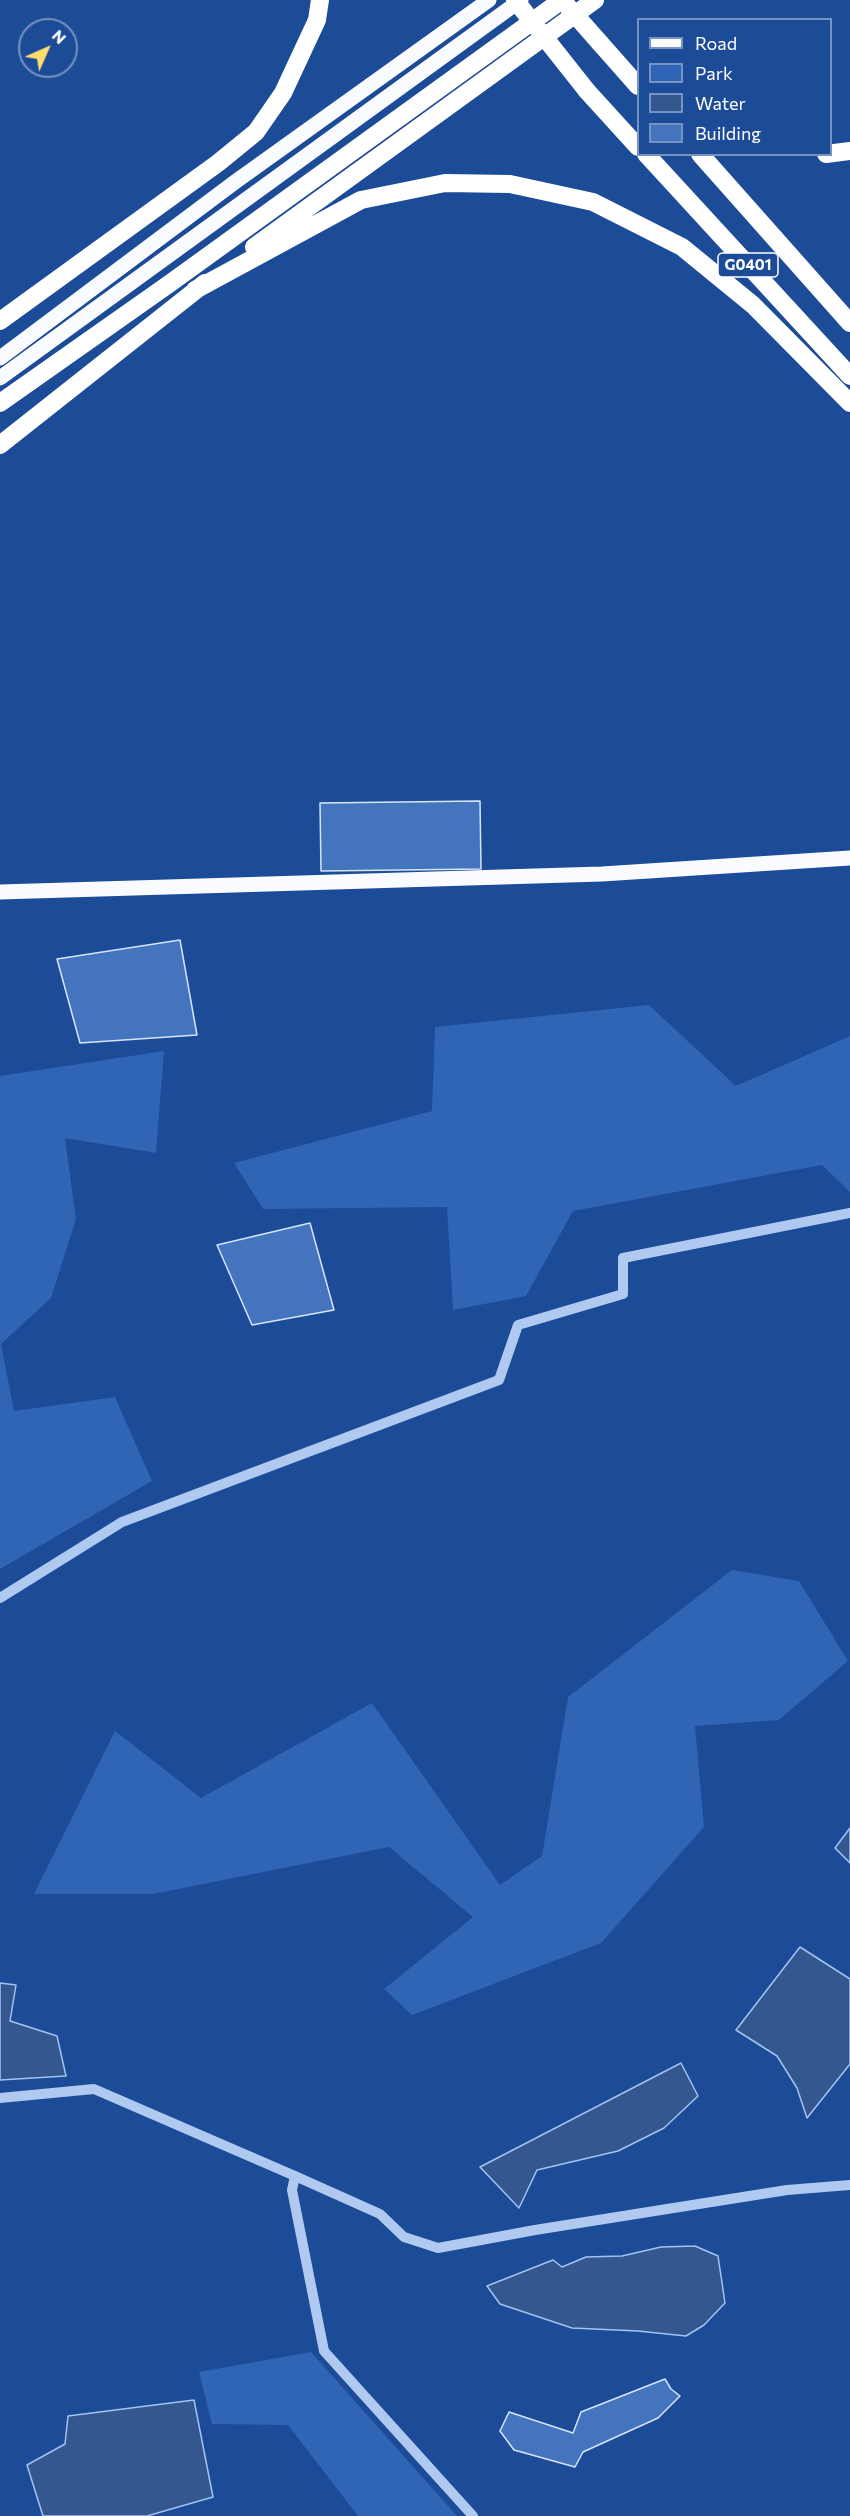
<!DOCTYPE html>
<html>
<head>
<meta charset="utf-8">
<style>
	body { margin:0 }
	#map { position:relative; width:850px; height:2516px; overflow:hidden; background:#1c4b97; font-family:Commissioner,sans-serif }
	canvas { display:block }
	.legend { position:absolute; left:637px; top:18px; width:195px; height:138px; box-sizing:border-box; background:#1c4b97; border:2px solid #7793c1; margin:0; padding:8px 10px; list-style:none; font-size:18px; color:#fff }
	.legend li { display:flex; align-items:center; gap:12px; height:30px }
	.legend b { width:30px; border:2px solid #7793c1 }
	.north { position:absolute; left:18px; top:18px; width:60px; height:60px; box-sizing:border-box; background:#1c4b97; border:2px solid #7793c1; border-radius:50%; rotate:45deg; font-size:16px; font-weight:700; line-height:24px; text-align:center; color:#fff }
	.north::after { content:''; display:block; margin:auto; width:21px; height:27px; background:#ffdd6f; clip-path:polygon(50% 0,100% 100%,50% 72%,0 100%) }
</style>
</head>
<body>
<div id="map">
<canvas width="850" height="2516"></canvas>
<ul class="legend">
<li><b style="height:8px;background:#f9fbff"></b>Road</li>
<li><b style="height:16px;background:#3064b4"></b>Park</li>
<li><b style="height:16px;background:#35578f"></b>Water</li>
<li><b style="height:16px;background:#4474be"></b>Building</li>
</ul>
<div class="north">N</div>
</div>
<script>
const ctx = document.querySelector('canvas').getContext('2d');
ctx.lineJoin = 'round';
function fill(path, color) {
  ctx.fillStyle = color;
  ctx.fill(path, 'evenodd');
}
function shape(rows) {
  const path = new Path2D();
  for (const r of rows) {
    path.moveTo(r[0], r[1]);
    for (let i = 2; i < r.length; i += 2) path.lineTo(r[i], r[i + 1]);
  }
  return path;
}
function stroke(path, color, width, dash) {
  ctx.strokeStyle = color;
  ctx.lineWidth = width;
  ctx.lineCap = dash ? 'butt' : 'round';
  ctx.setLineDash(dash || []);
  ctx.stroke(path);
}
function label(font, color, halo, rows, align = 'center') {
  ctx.font = font + ' Commissioner,sans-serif';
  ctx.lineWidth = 5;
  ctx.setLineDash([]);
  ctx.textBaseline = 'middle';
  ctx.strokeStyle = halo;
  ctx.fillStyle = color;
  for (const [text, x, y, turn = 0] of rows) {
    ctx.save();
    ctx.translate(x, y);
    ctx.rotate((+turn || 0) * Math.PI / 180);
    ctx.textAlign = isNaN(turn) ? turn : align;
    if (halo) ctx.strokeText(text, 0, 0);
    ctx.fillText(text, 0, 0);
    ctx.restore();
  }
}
fill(shape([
	[649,1005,736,1086,850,1036,850,1192,822,1165,573,1211,526,1296,453,1310,447,1207,263,1209,234,1163,432,1111,435,1027],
	[164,1051,156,1153,65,1138,76,1219,51,1298,1,1344,14,1411,115,1397,152,1481,0,1569,0,1076],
	[732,1570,799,1581,848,1661,779,1720,695,1726,704,1827,601,1943,412,2015,384,1989,473,1917,389,1847,153,1894,34,1894,115,1731,201,1798,372,1703,500,1885,542,1856,568,1697],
	[311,2352,457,2516,358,2516,288,2425,212,2424,199,2372]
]), '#3064b4');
const water = shape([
	[850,1828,850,1863,835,1848,850,1828],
	[800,1947,850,1979,850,2064,807,2118,797,2088,777,2056,736,2030,800,1947],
	[0,1983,16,1985,10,2021,57,2036,66,2076,0,2080,0,1983],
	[681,2063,698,2096,664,2128,618,2151,537,2170,519,2208,480,2167,681,2063],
	[695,2246,718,2256,725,2303,704,2325,686,2336,638,2331,572,2328,500,2304,487,2286,553,2260,562,2267,586,2257,622,2256,661,2247,695,2246],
	[194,2400,213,2497,147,2516,43,2516,27,2465,65,2444,68,2416,194,2400]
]);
fill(water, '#35578f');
stroke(water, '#a3c3f2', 1.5);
const building = shape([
	[480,801,481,869,321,871,320,803,480,801],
	[180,940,197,1035,80,1043,57,959,180,940],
	[310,1223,334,1310,252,1325,217,1245,310,1223],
	[665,2379,671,2389,680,2396,658,2418,583,2452,575,2467,514,2450,500,2431,509,2412,573,2433,581,2412,665,2379]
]);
fill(building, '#4474be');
stroke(building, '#d7e5fb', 1.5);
stroke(shape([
	[0,1598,122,1522,499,1380,518,1325,623,1294,623,1258,850,1213],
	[0,2098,94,2089,295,2176],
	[473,2516,324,2351,292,2190,295,2176,380,2214,404,2237,438,2248,535,2230,787,2190,850,2185]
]), '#b0c9f0', 10);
stroke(shape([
	[0,358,235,182,489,0],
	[0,378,521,0],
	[0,892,602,874,850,858]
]), '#f9fbff', 15);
stroke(shape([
	[600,43,638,86],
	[587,91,638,147],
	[646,154,850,376],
	[700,154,850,323],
	[826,154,850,151],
	[254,247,595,0],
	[195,290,361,200,445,183,510,184,593,202,682,247,753,305,850,403],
	[0,321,218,163,256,132,283,93,317,20,320,0],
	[0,403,169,284,562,0],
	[0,445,205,283]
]), '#fff', 18);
stroke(shape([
	[515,0,587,91],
	[562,0,600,43]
]), '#fff', 18);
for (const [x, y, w] of [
	[748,265,60]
]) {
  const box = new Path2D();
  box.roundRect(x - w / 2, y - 12, w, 24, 4.5);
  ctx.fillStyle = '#1c4b97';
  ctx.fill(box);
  stroke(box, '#fff', 1.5);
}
label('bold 15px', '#fff', null, [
	["G0401",748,265]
]);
</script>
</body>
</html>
